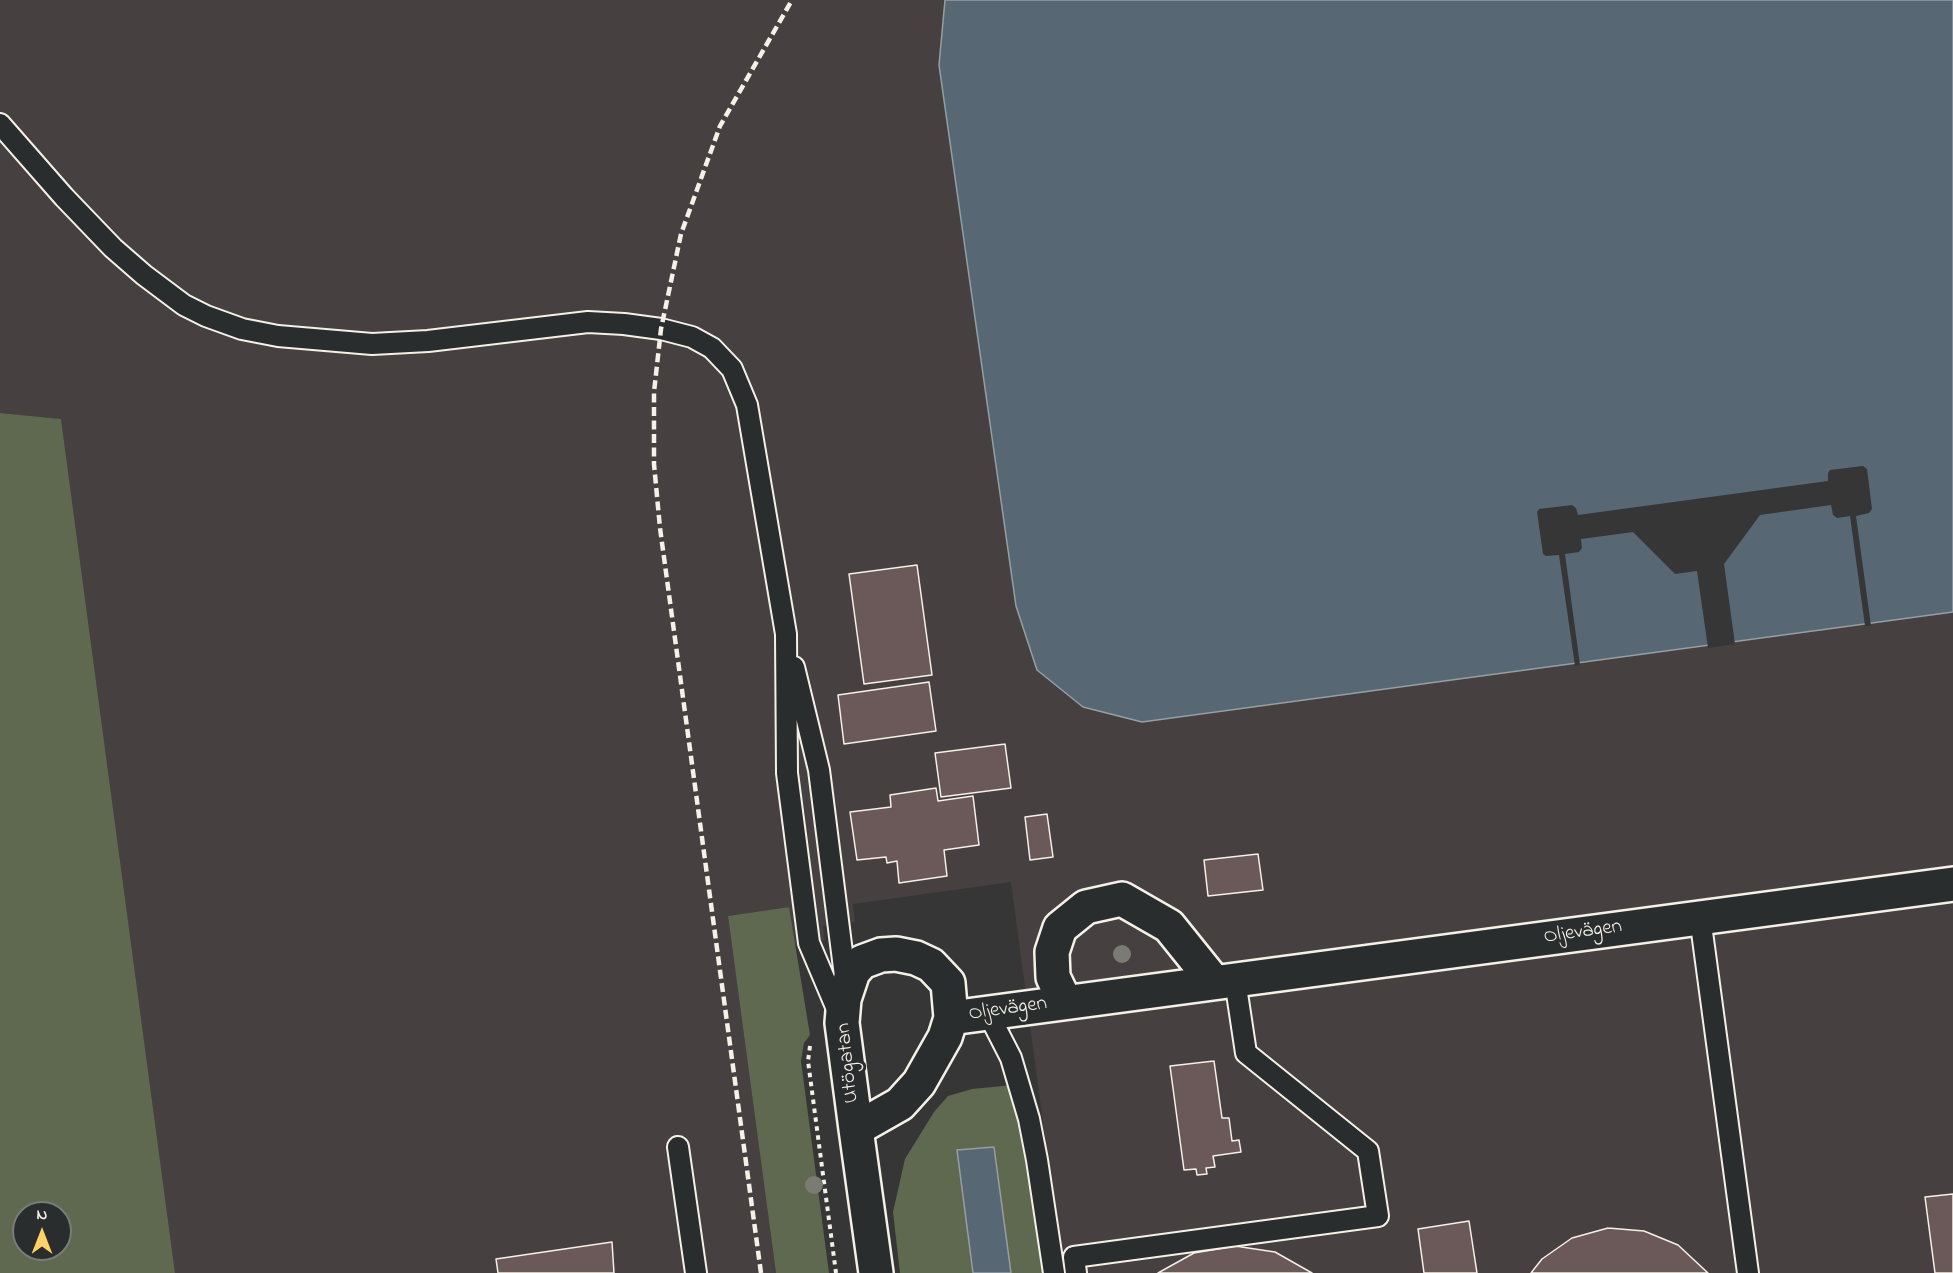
<!DOCTYPE html>
<html>
<head>
<meta charset="utf-8">
<style>
	body { margin:0 }
	#map { position:relative; width:1953px; height:1273px; overflow:hidden; background:#373636; font-family:"Indie Flower",sans-serif }
	canvas { display:block }
	.north { position:absolute; left:12px; top:1201px; width:60px; height:60px; box-sizing:border-box; background:#2a2d2e; border:2px solid #7b7b78; border-radius:50%; rotate:0deg; font-size:16px; font-weight:700; line-height:24px; text-align:center; color:#f4f1e8 }
	.north::after { content:''; display:block; margin:auto; width:21px; height:27px; background:#ffd166; clip-path:polygon(50% 0,100% 100%,50% 72%,0 100%) }
</style>
</head>
<body>
<div id="map">
<canvas width="1953" height="1273"></canvas>
<div class="north">N</div>
</div>
<script>
const ctx = document.querySelector('canvas').getContext('2d');
ctx.lineJoin = 'round';
function fill(path, color) {
  ctx.fillStyle = color;
  ctx.fill(path, 'evenodd');
}
function shape(rows) {
  const path = new Path2D();
  for (const r of rows) {
    path.moveTo(r[0], r[1]);
    for (let i = 2; i < r.length; i += 2) path.lineTo(r[i], r[i + 1]);
  }
  return path;
}
function stroke(path, color, width, dash) {
  ctx.strokeStyle = color;
  ctx.lineWidth = width;
  ctx.lineCap = dash ? 'butt' : 'round';
  ctx.setLineDash(dash || []);
  ctx.stroke(path);
}
function label(font, color, halo, rows, align = 'center') {
  ctx.font = font + ' "Indie Flower",sans-serif';
  ctx.lineWidth = 6;
  ctx.setLineDash([]);
  ctx.textBaseline = 'middle';
  ctx.strokeStyle = halo;
  ctx.fillStyle = color;
  for (const [text, x, y, turn = 0] of rows) {
    ctx.save();
    ctx.translate(x, y);
    ctx.rotate((+turn || 0) * Math.PI / 180);
    ctx.textAlign = isNaN(turn) ? turn : align;
    if (halo) ctx.strokeText(text, 0, 0);
    ctx.fillText(text, 0, 0);
    ctx.restore();
  }
}
fill(shape([
	[0,0,945,0,939,65,1142,722,1953,612,1953,1273,1063,1273,1011,882,853,904,855,922,823,926,825,940,794,946,788,907,728,916,776,1273,175,1273,61,419,0,413]
]), '#474040');
fill(shape([
	[0,413,61,419,175,1273,0,1273],
	[24,1213,60,1213,60,1249,24,1249],
	[789,907,810,1035,804,1043,801,1061,829,1273,776,1273,728,916],
	[1013,1085,1025,1134,1048,1273,1011,1273,993,1147,957,1151,973,1273,900,1273,893,1212,905,1159,934,1112,948,1096,972,1089]
]), '#5e6950');
const water = shape([
	[945,0,1953,0,1953,612,1142,722,1083,707,1037,670,1016,606,939,65,945,0],
	[994,1147,1011,1273,973,1273,957,1150,994,1147]
]);
fill(water, '#576874');
stroke(water, '#969fa2', 1.5);
fill(shape([
	[1863,466,1867,469,1872,509,1869,513,1856,516,1871,626,1865,626,1850,516,1837,518,1833,515,1831,505,1760,515,1724,564,1735,644,1708,648,1697,571,1675,574,1633,532,1581,539,1582,548,1579,552,1565,554,1580,665,1575,666,1559,555,1546,556,1543,554,1537,512,1539,509,1572,505,1576,508,1578,515,1828,481,1828,473,1830,470]
]), '#373636');
const building = shape([
	[917,565,932,675,864,684,849,574,917,565],
	[929,682,936,731,844,744,838,695,929,682],
	[1005,744,1011,788,941,797,935,753,1005,744],
	[936,788,938,801,973,796,979,845,944,850,947,876,899,883,897,861,887,863,886,857,857,860,850,812,891,807,890,795,936,788],
	[1047,814,1053,857,1030,860,1025,817,1047,814],
	[1258,854,1263,890,1208,896,1204,860,1258,854],
	[1214,1061,1222,1118,1229,1118,1232,1141,1239,1140,1241,1152,1213,1156,1215,1167,1206,1168,1207,1174,1197,1175,1196,1169,1184,1170,1170,1066,1214,1061],
	[1953,1194,1953,1273,1935,1273,1925,1197,1953,1194],
	[1469,1221,1477,1273,1424,1273,1418,1229,1469,1221],
	[1608,1228,1644,1231,1678,1245,1708,1273,1531,1273,1542,1259,1572,1238,1608,1228],
	[612,1242,614,1273,498,1273,496,1259,612,1242],
	[1235,1246,1275,1252,1312,1273,1158,1273,1194,1253,1235,1246]
]);
fill(building, '#6b5858');
stroke(building, '#f4f1e8', 1.5);
const lane = shape([
	[0,124,64,197,113,248,144,275,184,305,206,316,242,329,278,336,372,344,428,341,588,322,624,324,661,329,692,337,712,348,732,369,747,405,786,634,787,773,809,943,840,1016],
	[794,667,819,770,846,984],
	[1700,917,1748,1273],
	[988,1013,1011,1058,1029,1119,1037,1160,1054,1273],
	[678,1147,696,1273],
	[1076,1273,1074,1257,1378,1216,1368,1151,1246,1053,1235,980]
]);
const street = shape([
	[1065,1002,1053,977,1052,952,1060,928,1086,907,1122,899,1169,926,1214,982],
	[951,1018,1953,884],
	[856,1129,900,1104,919,1083,945,1037,951,1018,948,983,931,965,916,958,896,954,881,955,862,962,853,972,844,999,842,1023,856,1129,876,1273]
]);
stroke(lane, '#f4f1e8', 24);
stroke(street, '#f4f1e8', 38);
stroke(shape([
	[810,1046,808,1061,836,1273]
]), '#f4f1e8', 4, [4.5, 4.5]);
stroke(lane, '#2a2d2e', 20);
stroke(street, '#2a2d2e', 33);
stroke(shape([
	[761,1273,660,528,654,464,654,392,661,329,681,234,720,126,792,0]
]), '#f4f1e8', 4.5, [9, 4.5]);
ctx.fillStyle = '#7a7b72';
for (const [x, y] of [
	[1122,954],
	[814,1185]
]) {
  ctx.beginPath();
  ctx.arc(x, y, 9, 0, 2 * Math.PI);
  ctx.fill();
}
label('21px', '#f4f1e8', '#2a2d2e', [
	["Oljevägen",1583,933,-8],
	["Oljevägen",1008,1010,-8],
	["Utögatan",849,1063,-96]
]);
</script>
</body>
</html>
